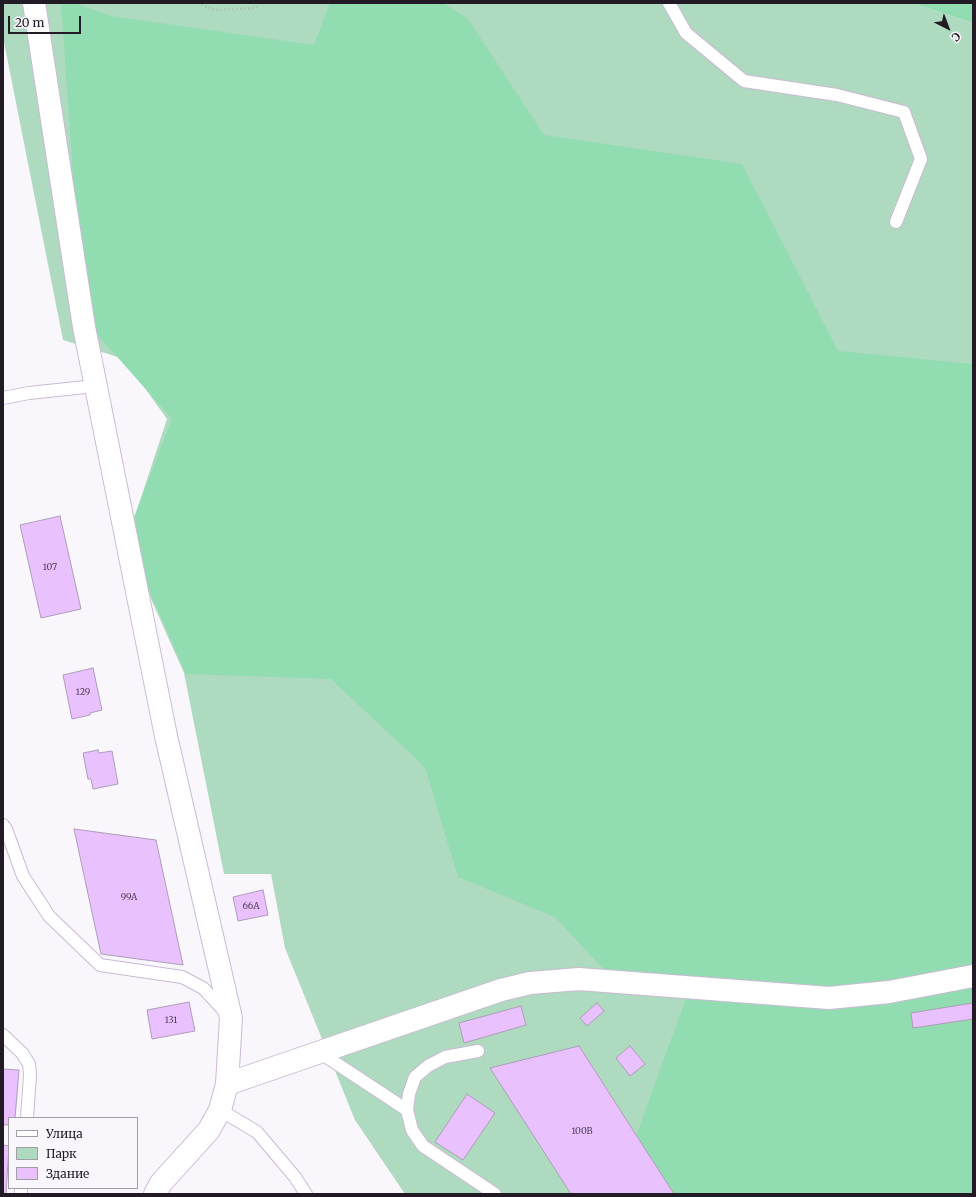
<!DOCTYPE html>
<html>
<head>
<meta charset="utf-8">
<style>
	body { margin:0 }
	#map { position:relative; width:976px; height:1197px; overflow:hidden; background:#f9f6fc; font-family:Merriweather,serif }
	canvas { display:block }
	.frame { position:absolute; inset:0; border:4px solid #221b25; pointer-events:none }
	.legend { position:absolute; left:8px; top:1117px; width:130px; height:72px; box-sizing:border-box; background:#f9f6fc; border:1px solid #a39ea6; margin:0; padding:5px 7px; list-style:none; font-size:12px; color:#221b25 }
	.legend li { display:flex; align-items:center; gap:8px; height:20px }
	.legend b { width:20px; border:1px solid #a39ea6 }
	.north { position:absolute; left:928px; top:8px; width:40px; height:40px; -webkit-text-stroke:3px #f9f6fc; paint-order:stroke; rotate:138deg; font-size:11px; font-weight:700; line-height:16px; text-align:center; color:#221b25 }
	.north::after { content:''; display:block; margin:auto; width:14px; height:18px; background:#221b25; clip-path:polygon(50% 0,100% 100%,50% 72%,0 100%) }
	.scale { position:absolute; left:8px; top:16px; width:73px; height:18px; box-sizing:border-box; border:2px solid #221b25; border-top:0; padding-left:5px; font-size:12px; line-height:14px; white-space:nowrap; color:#221b25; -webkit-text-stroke:3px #f9f6fc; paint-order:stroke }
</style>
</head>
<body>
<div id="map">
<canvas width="976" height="1197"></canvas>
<div class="frame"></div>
<ul class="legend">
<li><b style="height:5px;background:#fff"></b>Улица</li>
<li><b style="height:11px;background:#aedabf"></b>Парк</li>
<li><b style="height:11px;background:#eac1ff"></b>Здание</li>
</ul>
<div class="north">С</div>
<div class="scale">20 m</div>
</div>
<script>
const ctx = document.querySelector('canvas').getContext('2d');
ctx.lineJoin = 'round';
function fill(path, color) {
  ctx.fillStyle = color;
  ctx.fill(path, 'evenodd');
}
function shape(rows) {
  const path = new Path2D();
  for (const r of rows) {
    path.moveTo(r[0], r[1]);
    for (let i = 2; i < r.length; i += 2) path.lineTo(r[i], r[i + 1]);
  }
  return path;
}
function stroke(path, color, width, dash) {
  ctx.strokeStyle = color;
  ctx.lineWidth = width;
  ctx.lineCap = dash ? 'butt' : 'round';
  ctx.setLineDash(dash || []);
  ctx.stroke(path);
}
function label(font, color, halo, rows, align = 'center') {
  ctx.font = font + ' Merriweather,serif';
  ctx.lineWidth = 4;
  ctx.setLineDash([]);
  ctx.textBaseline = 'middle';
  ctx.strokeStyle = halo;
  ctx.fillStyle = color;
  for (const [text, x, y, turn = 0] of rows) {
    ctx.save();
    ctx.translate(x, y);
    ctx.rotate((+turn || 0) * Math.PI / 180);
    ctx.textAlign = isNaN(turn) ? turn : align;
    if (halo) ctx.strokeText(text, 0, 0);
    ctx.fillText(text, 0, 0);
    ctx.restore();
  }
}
fill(shape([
	[3,3,912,3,973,23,973,546,615,1194,405,1194,355,1120,285,948,271,874,224,874,184,673,126,543,167,419,124,359,63,340,3,37]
]), '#aedabf');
fill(shape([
	[61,3,75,3,111,16,314,45,330,3,443,3,468,19,544,135,742,164,838,351,973,364,973,1194,615,1194,693,979,612,978,555,917,458,877,425,767,331,679,186,674,126,538,172,419,83,318],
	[912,3,973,3,973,23]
]), '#92dcb1');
const building = shape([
	[60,516,81,609,41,618,20,525,60,516],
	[93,668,102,710,90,713,90,715,72,719,63,675,93,668],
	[98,750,99,753,112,751,118,784,93,789,91,779,88,779,83,753,98,750],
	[74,829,156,840,183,965,101,954,74,829],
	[263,890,268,915,238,921,233,897,263,890],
	[189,1002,195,1031,152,1039,147,1010,189,1002],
	[597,1003,604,1011,587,1026,580,1018,597,1003],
	[973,1003,973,1019,913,1028,911,1013,973,1003],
	[521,1006,526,1025,464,1043,459,1023,521,1006],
	[579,1046,674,1194,571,1194,490,1068,579,1046],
	[630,1046,645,1064,630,1076,616,1058,630,1046],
	[3,1069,19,1070,15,1118,9,1118,9,1125,3,1125,3,1069],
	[467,1094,495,1113,463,1160,435,1142,467,1094],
	[3,1145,9,1146,6,1194,3,1194,3,1145]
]);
fill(building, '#eac1ff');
stroke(building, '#ae9db7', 1);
const service = shape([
	[669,3,686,33,744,81,837,95,904,112,921,159,896,222],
	[3,398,29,393,95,386],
	[3,825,6,829,23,876,49,916,100,965,182,977,203,988,227,1014],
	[3,1035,22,1053,29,1064,30,1075,27,1118],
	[478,1051,445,1057,428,1066,415,1077,409,1094,407,1110,412,1130,423,1146,495,1194],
	[319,1052,407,1110],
	[220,1110,257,1132,295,1177,306,1194],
	[21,1194,21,1188]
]);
const tertiary = shape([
	[34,3,84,327,166,736,231,1018,227,1084,220,1110,209,1130,161,1183,155,1194],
	[227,1084,501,990,530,983,579,979,829,998,889,992,973,976]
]);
stroke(service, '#cbb9d5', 14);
stroke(tertiary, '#cbb9d5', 24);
stroke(shape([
	[198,3,215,10,255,8,260,3]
]), '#b2adb5', 2.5, [1, 3]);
stroke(service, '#fff', 12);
stroke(tertiary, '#fff', 22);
label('9px', '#54445c', null, [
	["107",50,567],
	["129",83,692],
	["99А",129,897],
	["66А",251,906],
	["131",171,1020],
	["100В",582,1131]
]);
</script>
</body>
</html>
